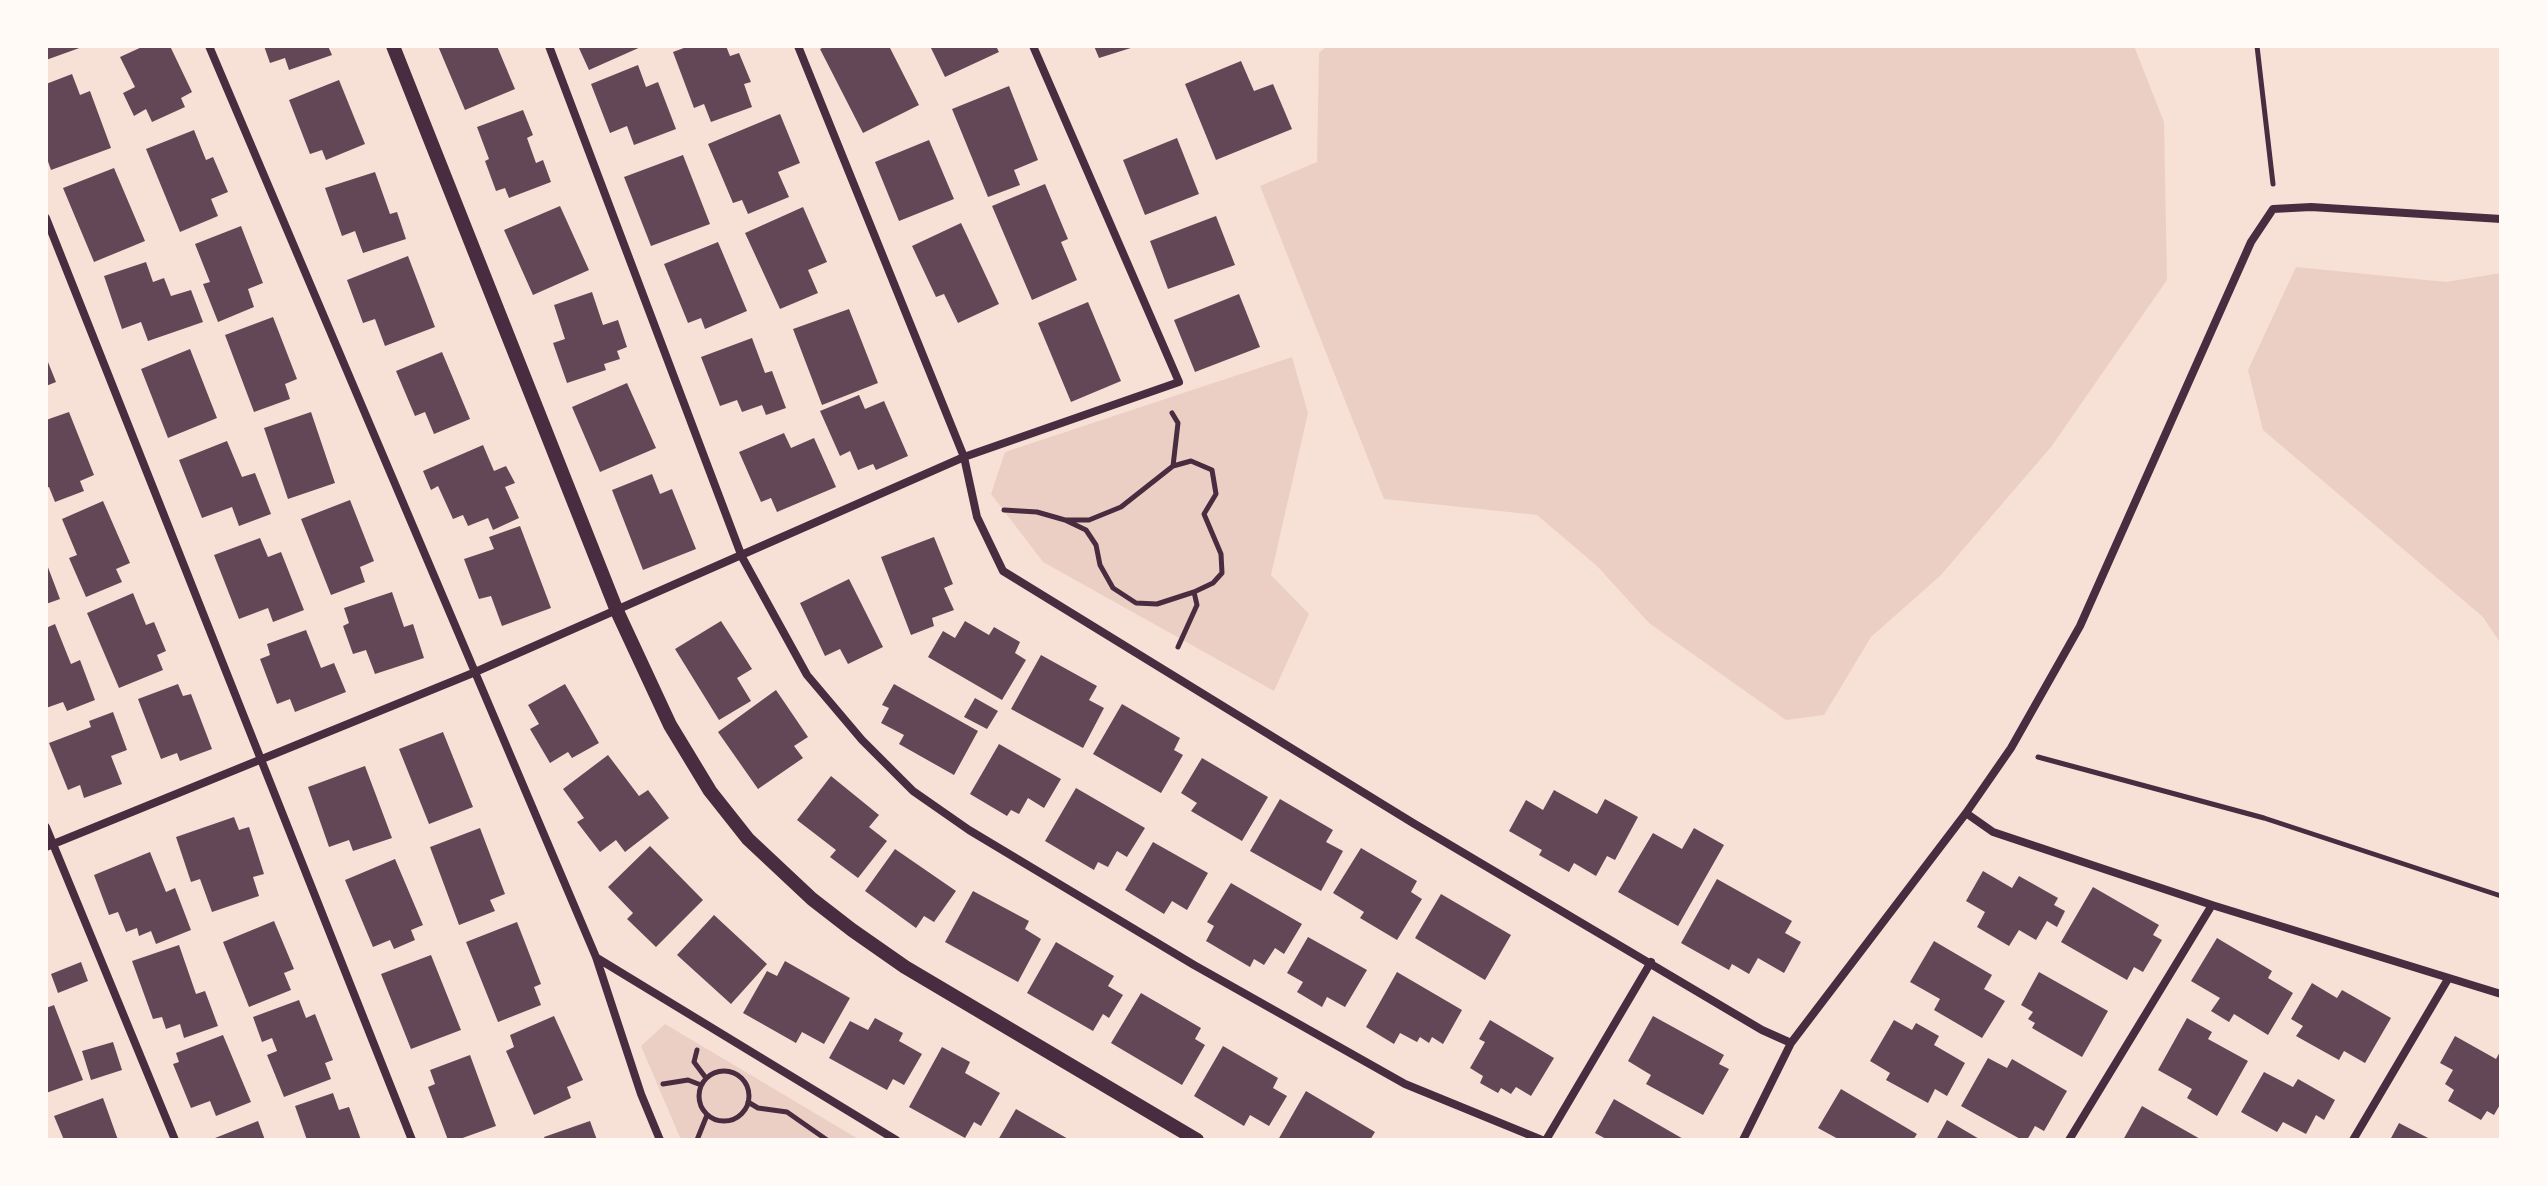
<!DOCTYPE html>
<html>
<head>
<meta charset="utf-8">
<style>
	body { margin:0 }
	#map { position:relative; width:2547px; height:1186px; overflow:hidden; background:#f7e1d7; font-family:"Fira Sans",sans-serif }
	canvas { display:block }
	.frame { position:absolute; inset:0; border:48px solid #fffaf5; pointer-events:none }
</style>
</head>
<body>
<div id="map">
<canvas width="2547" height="1186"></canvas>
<div class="frame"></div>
</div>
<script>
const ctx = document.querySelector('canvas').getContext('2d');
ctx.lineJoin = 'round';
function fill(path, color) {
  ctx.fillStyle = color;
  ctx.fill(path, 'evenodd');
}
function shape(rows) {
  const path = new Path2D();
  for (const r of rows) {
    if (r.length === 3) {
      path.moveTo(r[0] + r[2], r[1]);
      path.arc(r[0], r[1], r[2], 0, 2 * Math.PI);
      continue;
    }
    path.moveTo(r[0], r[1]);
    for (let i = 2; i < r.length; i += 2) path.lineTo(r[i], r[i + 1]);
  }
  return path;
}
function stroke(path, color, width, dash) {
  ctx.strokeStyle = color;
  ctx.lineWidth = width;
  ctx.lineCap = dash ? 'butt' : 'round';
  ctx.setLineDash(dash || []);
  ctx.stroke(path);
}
fill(shape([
	[1327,46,2134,46,2164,122,2167,280,2051,447,1941,575,1871,637,1824,715,1786,720,1649,623,1597,566,1537,515,1384,499,1260,186,1317,162,1319,53],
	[2296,267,2446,282,2501,273,2501,644,2483,617,2263,430,2248,370],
	[1292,357,1308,413,1271,575,1309,614,1274,691,1043,562,991,494,1005,452],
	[665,1024,860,1140,681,1140,641,1046]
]), '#ebcfc5');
fill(shape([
	[46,46,85,46,46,60],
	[144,46,170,46,192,92,181,98,185,107,152,122,146,109,134,116,123,93,135,87,120,57],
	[264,46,328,46,332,55,289,70,285,58,270,63],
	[438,46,497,46,515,89,465,110],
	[578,46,643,46,589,70],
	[689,46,726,46,730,56,739,53,751,82,744,84,752,107,711,122,704,104,694,108,673,52],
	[826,46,889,46,919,105,863,133,820,49],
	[930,46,996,46,999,52,945,77],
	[1094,46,1134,46,1134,47,1099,58],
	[1241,61,1254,91,1273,84,1292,129,1216,160,1185,84],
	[638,65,646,87,658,82,676,129,634,145,627,126,610,133,591,84],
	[72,74,80,95,90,91,111,148,51,170,46,156,46,84],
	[339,80,365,144,326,160,322,150,310,154,289,100],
	[1009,86,1038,160,1014,170,1020,185,988,197,952,109],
	[523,110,533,135,527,138,536,163,543,160,551,182,509,198,505,188,496,191,485,161,489,159,477,127],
	[780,114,800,163,778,172,789,197,748,214,742,200,733,203,708,144],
	[194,130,206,160,213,157,228,192,211,199,218,216,180,232,146,149],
	[1177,138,1199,194,1145,215,1123,160],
	[929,140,954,199,899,221,875,162],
	[683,155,710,224,651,246,624,177],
	[114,168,145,241,94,262,63,188],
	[375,172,390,214,397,212,406,239,363,253,355,231,342,236,325,188],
	[1045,184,1068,239,1061,242,1077,280,1032,300,992,206],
	[560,206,589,270,533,295,504,230],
	[803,207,827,262,808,270,818,293,780,309,745,233],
	[1216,216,1235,265,1168,289,1150,241],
	[961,223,999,304,958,323,944,294,936,297,912,246],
	[241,226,263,283,248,289,254,307,218,322,203,284,210,282,195,244],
	[718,242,747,311,705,329,701,318,688,323,664,264],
	[408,256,435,327,385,346,375,319,363,323,347,280],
	[146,262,153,282,164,278,171,296,191,290,203,322,148,341,141,322,122,329,104,276],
	[592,292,603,325,618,320,627,347,617,351,620,359,604,364,606,370,567,383,553,343,565,339,554,305],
	[1239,294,1260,347,1195,372,1174,320],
	[1088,302,1121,381,1071,402,1038,323],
	[849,309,878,383,822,405,793,329],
	[273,317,297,379,285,384,290,399,254,412,225,335],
	[752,338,765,373,772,371,786,408,766,415,762,405,742,412,737,400,720,406,701,357],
	[190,349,217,418,168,438,141,369],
	[442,352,470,419,434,434,425,412,415,416,396,371],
	[46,357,56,382,46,386],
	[627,383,656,448,600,472,572,407],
	[859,395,865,409,884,401,908,456,876,470,873,464,858,470,850,451,840,456,820,411],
	[69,412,94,475,80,481,84,491,55,502,49,487,46,488,46,420],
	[311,412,335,483,288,499,264,428],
	[784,433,791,448,814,438,836,487,777,512,771,498,761,502,739,452],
	[227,441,242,477,255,473,271,514,239,526,232,507,202,518,179,460],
	[483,445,494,471,506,466,515,483,505,487,519,518,493,530,488,518,468,526,463,515,453,519,438,486,431,490,423,471],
	[652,474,660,494,672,489,696,549,643,570,612,490],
	[350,500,374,561,360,567,365,582,331,595,301,519],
	[103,501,130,563,116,569,122,582,86,597,69,558,77,555,62,519],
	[520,526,551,608,502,626,491,596,479,599,464,559,494,549,489,537],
	[934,537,953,584,944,588,954,610,932,618,934,626,911,635,881,557],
	[260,538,268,557,281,552,304,610,273,622,268,608,239,619,214,555],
	[46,562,60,599,46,604],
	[849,579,883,647,848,664,840,649,825,656,800,603],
	[392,592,404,627,413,624,424,658,375,674,366,650,353,654,343,626,349,623,344,608],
	[133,593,146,625,154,622,166,651,157,655,163,670,119,688,87,613],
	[721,621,752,669,737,678,751,701,719,720,675,649],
	[965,621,989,635,994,627,1020,642,1015,653,1026,660,1002,700,928,657,943,631,955,638],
	[55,624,71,664,80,660,95,700,67,711,63,702,46,708,46,628],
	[306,630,321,668,334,663,346,692,295,712,290,699,277,704,260,659,270,655,267,644],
	[1041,655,1097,686,1089,700,1104,708,1083,748,1011,709],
	[178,684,183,696,191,694,212,749,180,761,177,753,161,759,138,699],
	[565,684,599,743,572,758,568,752,550,763,530,729,539,724,528,705],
	[894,684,978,731,954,775,899,744,904,735,881,723,889,708,882,705],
	[776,690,808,737,794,746,803,758,758,789,718,732],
	[975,698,998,711,987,729,964,717],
	[1122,704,1180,738,1174,750,1183,755,1161,793,1093,754],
	[113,712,127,750,111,756,122,784,84,798,80,785,68,790,49,743,91,727,89,721],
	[443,732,473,807,429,824,399,749],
	[999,744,1061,779,1044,808,1028,798,1019,814,1011,810,1007,816,970,794],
	[608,755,639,796,648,790,669,818,625,852,616,840,600,852,577,822,584,818,563,789],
	[1202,758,1268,797,1242,841,1191,811,1197,803,1181,793],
	[365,766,392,838,353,851,349,840,329,847,308,787],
	[831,776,879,815,869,827,887,841,858,878,830,857,836,850,797,820],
	[1076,788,1145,828,1127,857,1117,851,1108,867,1098,862,1094,870,1045,841],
	[1554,790,1597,814,1605,799,1638,817,1615,860,1607,856,1596,876,1574,863,1569,872,1539,855,1542,850,1509,831,1526,800,1543,810],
	[1280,799,1333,830,1326,842,1343,851,1321,891,1250,851],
	[234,817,239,830,249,827,264,874,253,877,259,896,212,912,200,879,191,882,176,837],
	[480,828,505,894,490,900,495,911,459,925,430,847],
	[1694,828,1724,845,1678,926,1618,892,1653,833,1682,849],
	[1153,842,1208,873,1187,910,1172,901,1164,914,1125,890],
	[650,846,703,900,656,947,627,919,633,913,608,887],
	[1361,848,1417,881,1411,892,1422,899,1397,940,1360,918,1364,912,1333,893],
	[895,849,956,891,934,922,924,916,916,928,865,891],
	[150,852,166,892,175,888,191,930,156,944,151,931,139,936,137,928,126,932,118,912,109,915,94,875],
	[395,859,423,925,411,930,415,940,394,949,390,940,373,947,345,880],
	[1983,871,2012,888,2019,876,2058,898,2054,905,2065,911,2057,927,2047,921,2036,940,2019,930,2009,946,1977,927,1985,912,1966,901],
	[1717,879,1792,921,1785,933,1801,942,1784,973,1758,958,1749,974,1732,964,1729,970,1681,943],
	[1231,883,1302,924,1284,954,1275,948,1264,965,1254,959,1250,967,1206,941,1214,926,1207,922],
	[2093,887,2159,925,2153,935,2162,940,2143,972,2134,967,2127,980,2061,942],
	[973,891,1029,921,1025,929,1041,939,1018,982,945,942],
	[1441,894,1511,935,1485,980,1415,938],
	[714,915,767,964,731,1004,677,955],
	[274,921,294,969,284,973,291,990,249,1007,223,942],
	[517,922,541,984,534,987,541,1005,498,1022,466,942],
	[1308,937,1367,970,1345,1007,1327,997,1322,1007,1297,992,1303,982,1287,973],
	[2217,938,2272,971,2268,978,2293,993,2268,1035,2234,1014,2229,1022,2211,1011,2220,998,2191,981],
	[1934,941,1992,975,1984,989,2005,1001,1982,1038,1934,1010,1940,999,1910,982],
	[1056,942,1114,976,1108,986,1123,995,1109,1018,1103,1014,1093,1031,1027,993],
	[179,945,196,994,205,991,218,1026,184,1038,180,1024,166,1029,162,1017,153,1019,132,961],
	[431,955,461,1030,411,1049,381,974],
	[785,961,850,998,824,1044,802,1032,796,1043,743,1013,767,971,777,976],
	[81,962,88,981,58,993,51,974],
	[1397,972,1462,1010,1443,1044,1432,1037,1429,1043,1420,1037,1417,1042,1400,1033,1394,1044,1366,1027],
	[2039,972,2108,1011,2082,1057,2032,1028,2035,1023,2028,1019,2033,1012,2021,1005],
	[2312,983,2337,998,2342,990,2391,1018,2365,1063,2344,1051,2339,1060,2296,1036,2303,1026,2291,1019],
	[1141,993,1201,1028,1195,1039,1205,1045,1182,1085,1111,1043],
	[299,1000,306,1018,315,1014,333,1060,325,1063,331,1079,284,1097,267,1055,277,1051,272,1038,262,1042,253,1017],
	[54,1005,83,1080,46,1093,46,1008],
	[554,1016,583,1080,567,1087,571,1098,534,1115,506,1051,514,1047,510,1035],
	[1653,1016,1724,1055,1719,1064,1729,1069,1703,1115,1646,1084,1651,1075,1628,1061],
	[875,1018,903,1033,899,1041,922,1054,904,1085,893,1079,887,1090,829,1058,850,1021,868,1030],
	[2187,1018,2212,1032,2208,1039,2248,1061,2217,1116,2187,1098,2192,1089,2158,1070],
	[1490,1020,1554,1058,1531,1096,1516,1087,1511,1094,1501,1088,1498,1093,1480,1083,1483,1076,1470,1068,1485,1042,1479,1039],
	[1894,1020,1912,1030,1916,1023,1939,1036,1934,1045,1965,1063,1947,1096,1935,1089,1928,1103,1886,1080,1890,1073,1870,1061],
	[223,1035,251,1102,216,1116,210,1101,191,1108,173,1064,179,1062,176,1053],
	[2455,1036,2496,1059,2501,1050,2501,1103,2494,1115,2487,1111,2481,1120,2448,1101,2454,1090,2445,1084,2453,1070,2440,1063],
	[113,1042,122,1070,91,1080,82,1051],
	[1223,1046,1278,1078,1273,1088,1287,1096,1269,1126,1250,1115,1244,1126,1194,1096],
	[942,1047,970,1062,965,1073,1000,1093,981,1126,974,1122,965,1138,909,1107],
	[470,1055,496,1126,457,1140,448,1140,428,1087,435,1084,430,1070],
	[1988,1058,2007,1068,2012,1059,2067,1091,2044,1131,2035,1126,2027,1140,2022,1140,1961,1106],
	[2264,1072,2293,1087,2298,1079,2335,1100,2324,1120,2316,1115,2306,1134,2283,1122,2277,1132,2241,1112],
	[1841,1089,1917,1134,1913,1140,1840,1140,1818,1128],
	[1306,1091,1375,1132,1370,1140,1278,1140],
	[333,1093,339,1110,349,1107,361,1140,307,1140,295,1106],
	[103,1098,118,1140,64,1140,54,1116],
	[1614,1099,1685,1140,1608,1140,1595,1133],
	[2142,1106,2202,1140,2123,1140],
	[1016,1109,1070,1140,998,1140],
	[1947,1120,1981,1140,1936,1140],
	[258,1121,265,1140,210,1140],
	[590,1121,597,1140,545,1140,544,1137],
	[2399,1123,2432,1140,2390,1140]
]), '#644757');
stroke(shape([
	[2257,46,2273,184],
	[1004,510,1037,512,1065,520,1089,520,1121,507,1173,466,1178,423,1172,413],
	[1065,520,1086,530,1096,545,1100,565,1113,588,1136,603,1157,604,1194,592,1213,583,1222,573,1221,554,1204,514,1216,494,1212,470,1191,461,1173,466],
	[1178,647,1197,605,1194,592],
	[2038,757,2264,818,2501,896],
	[697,1050,694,1062,706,1078],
	[724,1096,25],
	[663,1084,688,1080,701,1085],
	[748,1102,758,1108,787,1112,827,1140],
	[697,1140,707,1115]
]), '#4a2c40', 5);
stroke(shape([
	[209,46,596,957,641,1094,660,1140],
	[549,46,742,557,807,675,862,740,913,791,969,830,1194,965,1405,1084,1542,1140],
	[798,46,964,457,977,517,1003,571,1413,823,1762,1030,1791,1043],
	[46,218,412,1140],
	[1966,813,1993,832,2212,905,2501,994],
	[46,827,175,1140],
	[46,847,473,673,964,457,1179,382,1033,46],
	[597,958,896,1140],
	[1546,1140,1651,962],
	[1743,1140,1791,1043,1966,813,2011,748,2080,626,2251,242,2273,209,2311,207,2501,219],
	[2069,1140,2212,905],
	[2353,1140,2448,979]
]), '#4a2c40', 8);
stroke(shape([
	[393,46,617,611,670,725,710,791,748,839,812,899,852,930,905,967,1197,1140]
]), '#4a2c40', 14);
</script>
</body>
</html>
